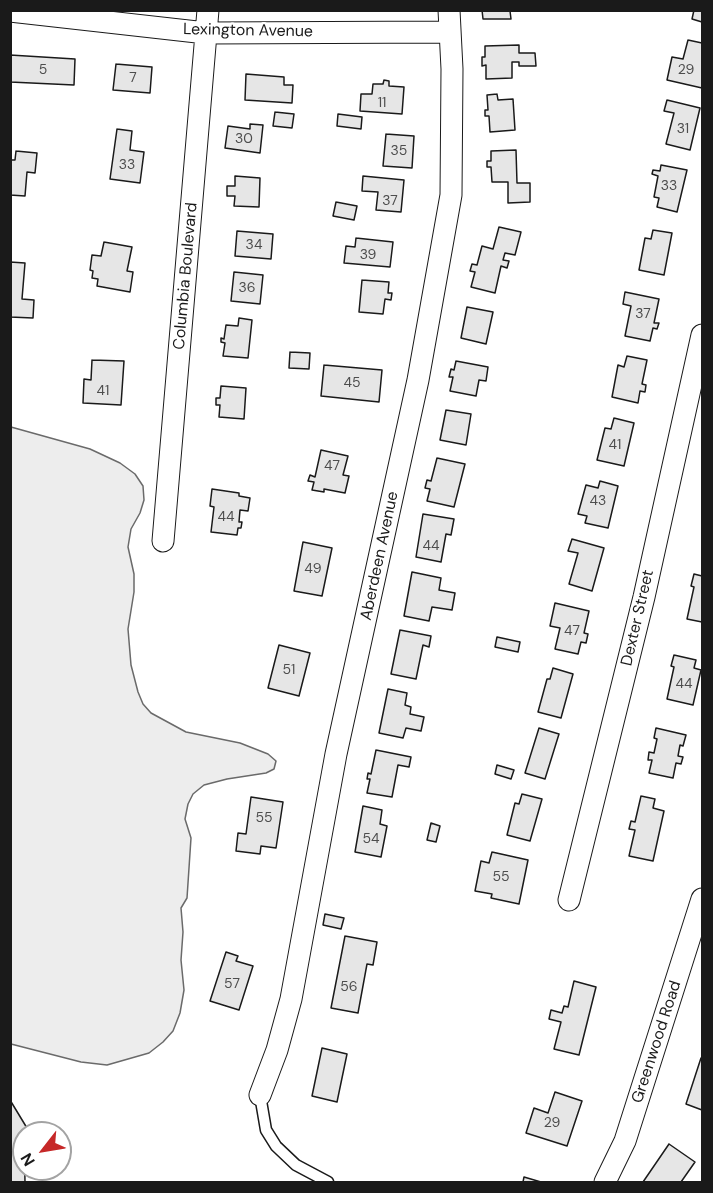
<!DOCTYPE html>
<html>
<head>
<meta charset="utf-8">
<style>
	body { margin:0 }
	#map { position:relative; width:713px; height:1193px; overflow:hidden; background:#fff; font-family:"DM Sans",sans-serif }
	canvas { display:block }
	.frame { position:absolute; inset:0; border:12px solid #1a1a1a; pointer-events:none }
	.north { position:absolute; left:12px; top:1121px; width:60px; height:60px; box-sizing:border-box; background:#fff; border:2px solid #a3a3a3; border-radius:50%; rotate:239deg; font-size:16px; font-weight:700; line-height:24px; text-align:center; color:#1a1a1a }
	.north::after { content:''; display:block; margin:auto; width:21px; height:27px; background:#c62828; clip-path:polygon(50% 0,100% 100%,50% 72%,0 100%) }
</style>
</head>
<body>
<div id="map">
<canvas width="713" height="1193"></canvas>
<div class="frame"></div>
<div class="north">N</div>
</div>
<script>
const ctx = document.querySelector('canvas').getContext('2d');
ctx.lineJoin = 'round';
function fill(path, color) {
  ctx.fillStyle = color;
  ctx.fill(path, 'evenodd');
}
function shape(rows) {
  const path = new Path2D();
  for (const r of rows) {
    path.moveTo(r[0], r[1]);
    for (let i = 2; i < r.length; i += 2) path.lineTo(r[i], r[i + 1]);
  }
  return path;
}
function stroke(path, color, width, dash) {
  ctx.strokeStyle = color;
  ctx.lineWidth = width;
  ctx.lineCap = dash ? 'butt' : 'round';
  ctx.setLineDash(dash || []);
  ctx.stroke(path);
}
function label(font, color, halo, rows, align = 'center') {
  ctx.font = font + ' "DM Sans",sans-serif';
  ctx.lineWidth = 4.5;
  ctx.setLineDash([]);
  ctx.textBaseline = 'middle';
  ctx.strokeStyle = halo;
  ctx.fillStyle = color;
  for (const [text, x, y, turn = 0] of rows) {
    ctx.save();
    ctx.translate(x, y);
    ctx.rotate((+turn || 0) * Math.PI / 180);
    ctx.textAlign = isNaN(turn) ? turn : align;
    if (halo) ctx.strokeText(text, 0, 0);
    ctx.fillText(text, 0, 0);
    ctx.restore();
  }
}
const built = shape([
	[11,427,90,449,120,463,135,474,143,486,144,500,140,513,131,529,128,547,134,574,134,592,128,629,131,665,138,692,143,704,151,713,186,732,240,743,268,754,276,761,274,769,266,773,227,779,204,785,193,794,188,804,185,819,191,838,187,898,181,908,183,932,181,960,184,990,180,1013,173,1031,163,1042,149,1053,107,1065,81,1062,11,1044,11,427]
]);
fill(built, '#ededed');
stroke(built, '#6a6a6a', 1.5);
const building = shape([
	[482,10,524,10,524,11,510,11,511,19,483,19,482,10],
	[694,10,702,10,702,22,692,19,694,10],
	[688,40,702,43,702,88,667,80,672,57,683,59,688,40],
	[519,45,519,53,535,53,536,66,519,66,519,62,512,62,512,78,486,79,486,65,482,66,482,57,485,57,485,46,519,45],
	[10,55,75,59,74,85,10,82,10,55],
	[116,64,152,67,150,93,113,90,116,64],
	[246,74,284,77,284,85,293,85,292,103,245,100,246,74],
	[384,80,389,81,389,86,404,87,402,114,360,111,361,94,372,94,373,84,383,84,384,80],
	[497,94,498,100,513,99,515,130,490,132,489,116,485,116,485,110,488,110,487,95,497,94],
	[667,100,700,108,690,150,666,144,674,113,664,111,667,100],
	[275,112,294,114,292,128,273,126,275,112],
	[338,114,362,117,361,129,337,126,338,114],
	[250,124,263,125,260,153,225,148,228,126,250,129,250,124],
	[117,129,132,131,130,150,144,152,140,183,110,179,117,129],
	[386,134,414,136,412,168,383,166,386,134],
	[516,150,517,183,530,183,530,202,508,203,508,182,492,182,491,167,487,167,487,161,491,161,491,151,516,150],
	[16,151,37,153,35,173,27,172,25,196,10,195,10,160,15,160,16,151],
	[661,165,687,170,677,212,657,207,659,198,654,197,658,176,652,174,653,170,660,171,661,165],
	[235,176,260,178,259,207,234,206,235,196,227,196,227,186,235,186,235,176],
	[363,176,404,180,401,212,376,210,378,192,362,191,363,176],
	[336,202,357,206,354,220,333,216,336,202],
	[499,227,521,232,515,255,505,253,503,260,509,261,507,268,501,266,495,293,471,287,475,272,470,271,472,264,477,265,482,246,493,249,499,227],
	[653,230,672,233,664,275,639,270,645,238,651,239,653,230],
	[237,231,273,234,271,259,235,256,237,231],
	[356,238,393,242,390,267,344,263,346,246,355,247,356,238],
	[104,242,132,247,127,271,133,272,130,292,97,286,98,279,92,278,93,271,90,270,92,255,101,256,104,242],
	[10,262,25,263,22,299,34,300,33,318,10,317,10,262],
	[234,272,263,275,260,304,231,301,234,272],
	[362,280,389,282,388,293,392,293,391,300,385,299,383,314,359,312,362,280],
	[625,292,659,299,654,323,659,323,657,329,653,328,650,341,625,336,631,306,623,304,625,292],
	[467,307,493,312,486,344,461,338,467,307],
	[239,318,252,320,248,358,223,356,225,343,221,342,221,338,224,339,226,325,238,326,239,318],
	[290,352,310,353,309,369,289,368,290,352],
	[627,356,647,360,642,384,646,385,645,392,640,391,638,403,612,397,618,365,624,367,627,356],
	[92,360,124,361,121,405,83,403,84,379,91,380,92,360],
	[456,361,488,367,486,381,479,380,476,396,450,391,453,377,449,377,451,369,454,370,456,361],
	[324,365,382,370,379,402,321,396,324,365],
	[221,386,246,388,244,419,219,417,220,405,216,405,216,398,220,398,221,386],
	[446,410,471,414,466,445,440,440,446,410],
	[614,418,634,423,624,466,597,460,605,428,611,429,614,418],
	[321,450,348,456,343,475,349,476,345,493,324,489,324,492,312,490,314,482,308,481,310,475,315,477,321,450],
	[437,458,465,464,454,507,427,501,430,489,425,488,427,480,431,481,437,458],
	[600,481,618,486,608,528,585,523,587,516,578,514,586,485,598,488,600,481],
	[212,489,239,493,239,496,250,498,248,511,240,510,239,522,242,522,241,528,238,528,237,535,211,532,214,507,210,506,212,489],
	[423,514,454,519,451,535,446,534,441,562,416,557,423,514],
	[572,539,604,548,592,591,569,584,578,553,568,551,572,539],
	[303,542,332,548,322,596,294,591,303,542],
	[412,572,441,578,439,590,455,593,452,610,432,607,429,621,404,616,412,572],
	[694,574,702,576,702,622,687,619,694,587,691,586,694,574],
	[555,603,589,611,584,633,588,634,586,643,581,642,578,654,555,649,560,628,550,626,555,603],
	[400,630,431,636,429,647,423,645,416,679,391,674,400,630],
	[497,637,520,642,518,652,495,647,497,637],
	[279,645,310,653,299,696,268,688,279,645],
	[674,655,696,660,694,668,701,670,693,705,667,699,674,667,671,666,674,655],
	[553,668,573,674,561,718,538,712,547,679,550,679,553,668],
	[388,689,407,693,405,705,411,707,410,714,424,717,421,731,406,728,403,738,379,733,388,689],
	[539,728,559,734,545,779,525,773,539,728],
	[656,728,686,735,683,746,680,745,678,756,683,757,681,764,676,763,673,778,649,773,652,760,648,760,649,752,654,753,657,739,654,738,656,728],
	[376,750,411,757,409,767,398,765,392,797,367,793,370,779,367,779,368,773,371,774,376,750],
	[497,765,514,770,511,779,495,774,497,765],
	[522,794,542,799,530,841,507,835,515,803,519,804,522,794],
	[641,796,655,799,653,808,664,811,653,861,629,856,635,830,629,829,631,821,635,822,641,796],
	[251,797,283,802,276,848,261,846,260,854,236,851,238,833,246,834,251,797],
	[363,806,382,810,380,824,387,826,381,857,355,852,363,806],
	[431,823,440,826,436,842,427,840,431,823],
	[492,852,528,860,519,904,491,898,492,894,475,891,481,861,489,863,492,852],
	[325,914,344,918,341,929,323,925,325,914],
	[345,936,377,942,373,965,367,964,358,1013,331,1008,345,936],
	[226,952,238,956,236,961,253,966,239,1010,210,1001,226,952],
	[574,981,596,987,579,1055,554,1049,561,1022,549,1019,551,1010,562,1013,564,1006,568,1007,574,981],
	[322,1048,347,1054,337,1102,312,1096,322,1048],
	[701,1058,702,1058,702,1110,686,1104,701,1058],
	[555,1092,582,1101,567,1146,526,1133,534,1108,548,1113,555,1092],
	[10,1100,30,1133,24,1133,25,1182,10,1182,10,1100],
	[669,1144,695,1162,681,1182,643,1182,669,1144],
	[524,1177,541,1182,523,1182,524,1177]
]);
fill(building, '#e6e6e6');
stroke(building, '#1a1a1a', 1.5);
const lane = shape([
	[260,1095,266,1130,276,1146,296,1165,328,1182]
]);
const street = shape([
	[10,11,206,33,450,32],
	[163,541,208,10],
	[569,900,644,597,702,335],
	[260,1095,277,1050,291,999,336,754,418,380,451,195,452,69,449,10],
	[605,1182,625,1141,702,899]
]);
stroke(lane, '#1a1a1a', 13);
stroke(street, '#1a1a1a', 23);
stroke(lane, '#fff', 10);
stroke(street, '#fff', 21);
label('14px', '#4d4d4d', null, [
	["5",43,70],
	["29",686,70],
	["7",133,78],
	["11",382,103],
	["31",683,129],
	["30",244,139],
	["35",399,151],
	["33",127,165],
	["33",669,186],
	["37",390,201],
	["34",254,245],
	["39",368,255],
	["36",247,288],
	["37",643,314],
	["45",352,383],
	["41",103,391],
	["41",615,445],
	["47",332,466],
	["43",598,501],
	["44",226,517],
	["44",431,546],
	["49",313,569],
	["47",572,631],
	["51",289,670],
	["44",684,684],
	["55",264,818],
	["54",371,839],
	["55",501,877],
	["57",232,984],
	["56",349,987],
	["29",552,1123]
]);
label('16px', '#1a1a1a', '#fff', [
	["Lexington Avenue",248,31,1],
	["Columbia Boulevard",186,276,-85],
	["Aberdeen Avenue",380,556,-78],
	["Dexter Street",638,618,-77],
	["Greenwood Road",657,1042,-72]
]);
</script>
</body>
</html>
